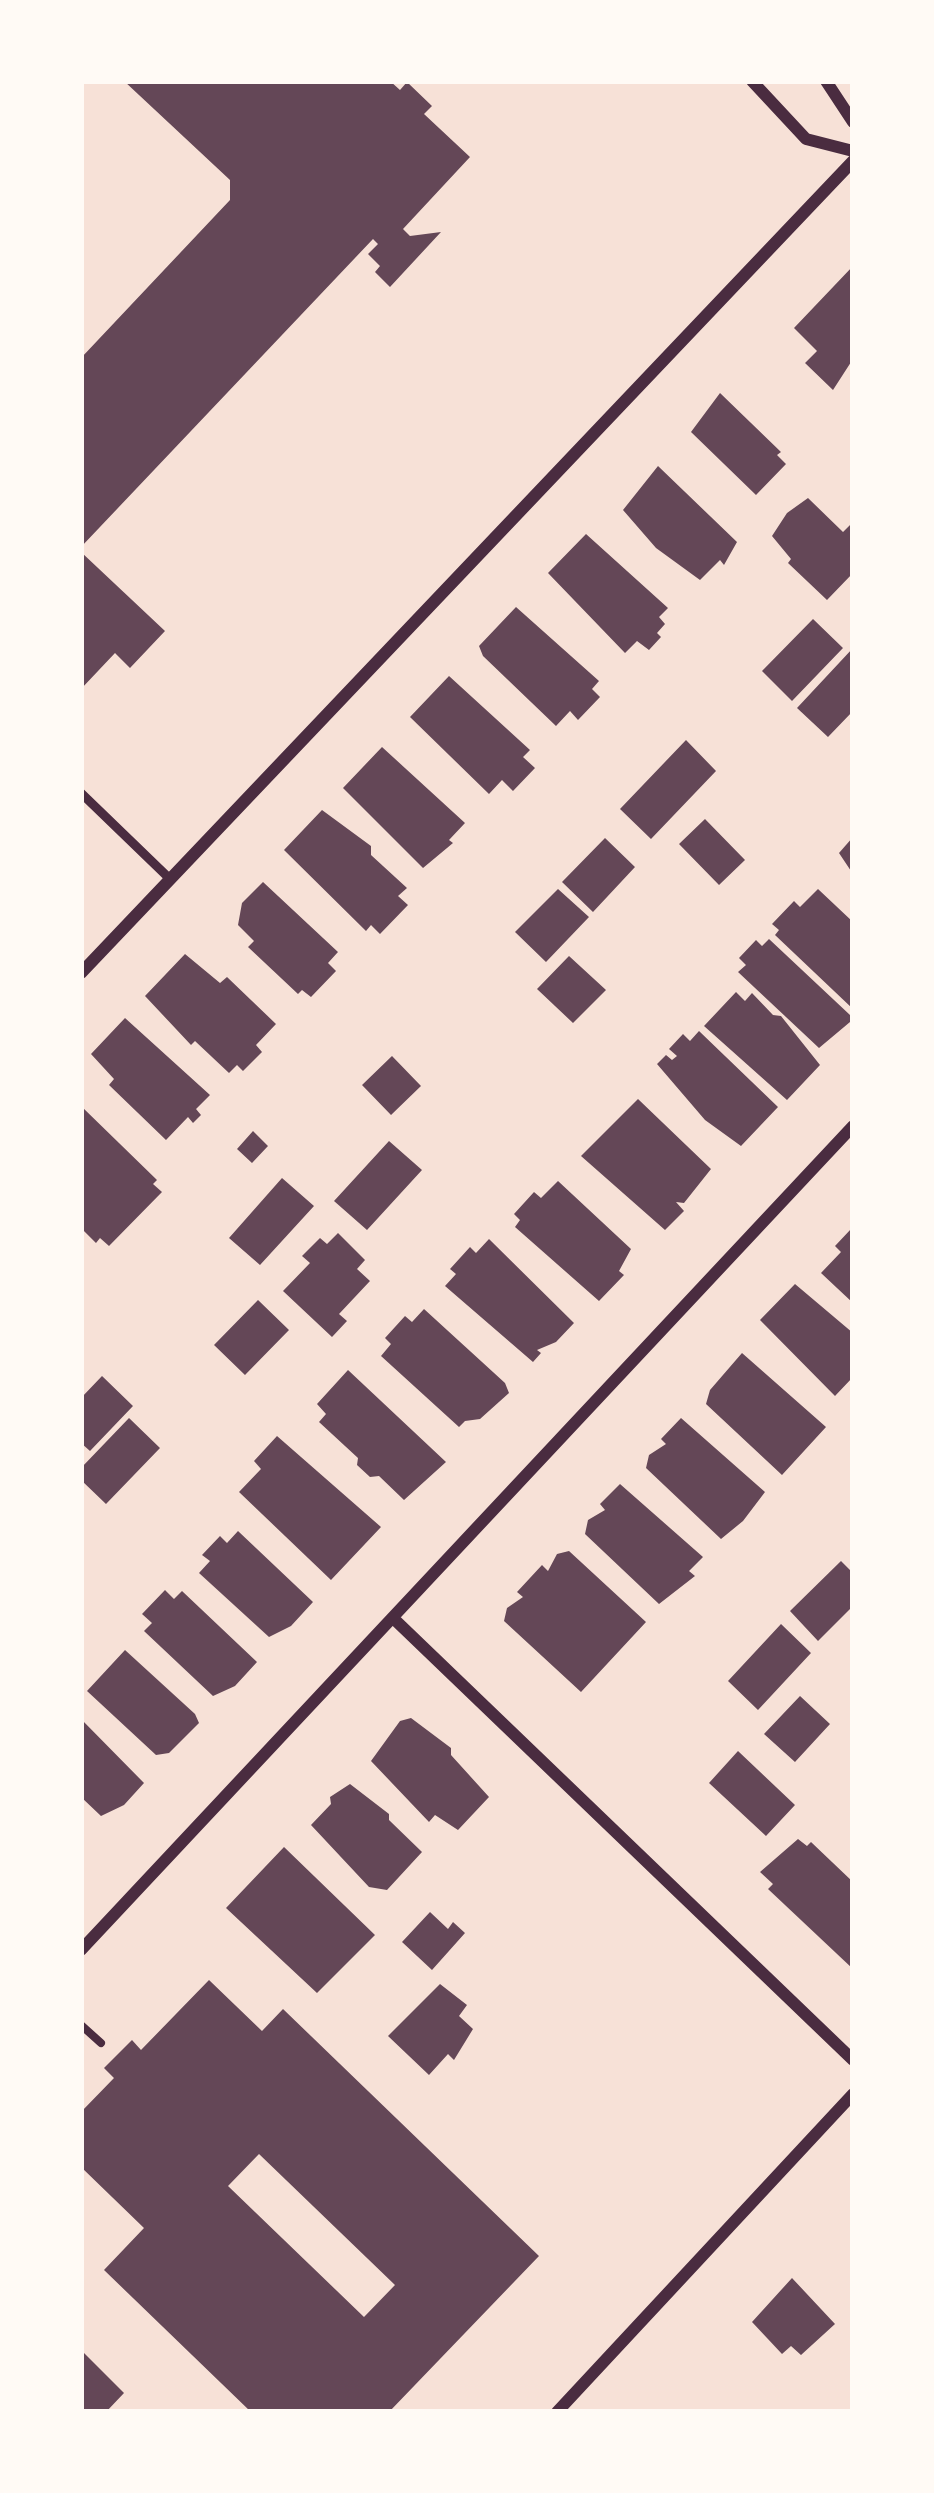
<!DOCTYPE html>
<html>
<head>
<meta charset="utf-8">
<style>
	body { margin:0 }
	#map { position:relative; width:934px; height:2493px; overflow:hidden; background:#f7e1d7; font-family:Overpass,sans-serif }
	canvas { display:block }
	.frame { position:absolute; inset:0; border:84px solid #fffaf5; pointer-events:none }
</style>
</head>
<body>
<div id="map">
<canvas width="934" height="2493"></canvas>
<div class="frame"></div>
</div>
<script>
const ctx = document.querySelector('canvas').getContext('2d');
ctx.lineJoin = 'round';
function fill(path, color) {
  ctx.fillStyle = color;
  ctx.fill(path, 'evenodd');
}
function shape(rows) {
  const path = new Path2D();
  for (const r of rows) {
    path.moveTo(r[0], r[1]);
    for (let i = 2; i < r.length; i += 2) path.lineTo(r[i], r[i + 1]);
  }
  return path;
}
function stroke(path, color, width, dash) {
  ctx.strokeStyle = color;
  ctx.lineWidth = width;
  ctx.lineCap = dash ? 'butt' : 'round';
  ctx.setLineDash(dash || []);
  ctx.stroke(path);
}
fill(shape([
	[124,81,390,81,400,90,407,82,432,106,424,114,470,157,403,229,410,236,441,232,390,287,375,272,380,266,368,254,378,244,373,239,81,547,81,358,230,200,230,180],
	[853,266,853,359,833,390,805,363,817,351,794,328],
	[720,393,781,452,777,455,786,464,756,495,691,432],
	[658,466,737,542,724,565,720,560,700,580,656,548,623,510],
	[808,498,843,532,853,522,853,573,827,600,788,563,791,559,772,536,787,513],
	[586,534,668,608,659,617,665,624,657,633,661,637,649,650,637,641,625,653,548,573],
	[81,552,165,631,130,668,115,653,81,689],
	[516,607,599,681,592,689,600,697,578,720,570,711,556,726,483,656,479,646],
	[813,619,843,648,792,701,762,671],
	[853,648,853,711,828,737,797,708],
	[449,676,530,750,523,757,535,768,513,791,502,780,489,794,410,717],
	[686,740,716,771,651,839,620,809],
	[382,747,465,823,449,840,453,843,423,868,343,788],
	[322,810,371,846,371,855,407,888,398,896,408,905,380,934,371,925,366,931,284,850],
	[705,819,745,860,719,885,679,844],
	[853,837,853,874,839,853],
	[605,838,635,867,593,912,562,882],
	[263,882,338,952,328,963,336,971,311,997,302,990,298,994,248,947,254,941,238,925,242,903],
	[558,889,589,917,546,962,515,932],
	[818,889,853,922,853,1009,775,935,779,930,772,924,794,901,800,907],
	[769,939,850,1015,850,1022,819,1048,738,972,746,965,739,958,756,940,762,946],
	[185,954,220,983,227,977,276,1024,256,1045,262,1052,243,1071,237,1065,229,1073,195,1041,191,1045,145,996],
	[569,956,606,990,573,1023,537,989],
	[736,992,745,1001,752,993,773,1015,781,1016,820,1065,787,1100,704,1026],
	[125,1018,210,1095,196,1109,201,1115,193,1123,188,1117,166,1140,109,1085,114,1079,91,1054],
	[699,1031,778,1107,741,1146,705,1120,657,1064,666,1055,672,1060,677,1056,669,1049,683,1034,690,1041],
	[392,1056,421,1086,391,1115,362,1085],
	[638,1099,711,1169,684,1203,676,1202,684,1211,665,1230,581,1156],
	[81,1106,157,1180,153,1184,162,1192,109,1246,100,1238,96,1243,81,1228],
	[253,1131,268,1146,252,1163,237,1149],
	[389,1141,422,1170,367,1230,334,1201],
	[282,1178,314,1206,260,1265,229,1238],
	[558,1181,631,1249,619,1271,624,1275,599,1301,515,1227,520,1220,514,1214,534,1192,541,1198],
	[851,1229,853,1231,853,1303,821,1273,841,1252,835,1246],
	[338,1233,365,1260,357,1269,370,1281,339,1314,347,1321,332,1337,283,1291,310,1263,302,1256,320,1238,327,1244],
	[489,1239,574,1323,556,1342,537,1350,541,1353,533,1362,445,1286,456,1274,450,1269,470,1247,476,1253],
	[795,1284,853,1333,853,1377,835,1396,760,1320],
	[258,1300,289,1330,245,1375,214,1345],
	[424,1309,505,1383,509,1393,480,1419,465,1421,459,1427,381,1356,391,1344,385,1338,405,1316,412,1322],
	[742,1353,826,1427,782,1475,706,1404,710,1390],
	[348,1370,446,1462,404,1500,379,1476,370,1477,357,1465,358,1458,319,1422,326,1414,317,1404],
	[102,1376,133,1406,90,1451,81,1443,81,1398],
	[129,1418,160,1448,106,1504,81,1480,81,1468],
	[681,1418,765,1492,743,1521,721,1539,646,1468,649,1455,666,1444,661,1439],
	[277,1436,381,1527,331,1580,239,1492,261,1469,254,1461],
	[620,1484,703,1557,689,1571,695,1576,659,1604,585,1534,588,1520,605,1510,600,1504],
	[238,1531,313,1602,291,1626,269,1637,199,1573,210,1561,202,1555,220,1536,227,1543],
	[569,1551,646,1622,581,1692,504,1621,507,1608,523,1597,517,1592,542,1565,548,1571,557,1554],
	[841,1561,853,1573,853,1606,818,1641,790,1611],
	[165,1590,174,1599,182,1591,257,1662,235,1686,213,1696,144,1631,152,1623,142,1614],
	[781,1624,811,1653,758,1710,728,1681],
	[125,1650,195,1714,199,1723,169,1753,156,1755,87,1691],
	[800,1696,830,1724,795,1762,764,1734],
	[411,1718,451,1748,451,1755,489,1797,458,1830,435,1815,429,1822,371,1761,400,1721],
	[81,1719,144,1783,124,1805,101,1816,81,1797],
	[738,1751,795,1805,766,1836,709,1783],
	[350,1784,389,1814,389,1820,422,1852,387,1890,369,1887,311,1825,331,1804,330,1797],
	[798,1839,807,1846,811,1842,853,1882,853,1969,768,1889,773,1884,760,1872],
	[284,1847,375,1935,317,1993,226,1908],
	[430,1912,448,1929,453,1922,465,1933,432,1970,402,1942],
	[209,1980,262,2031,283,2009,539,2256,389,2412,251,2412,104,2270,144,2228,81,2167,81,2112,114,2078,104,2068,132,2040,141,2050],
	[259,2154,395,2285,364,2317,228,2186],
	[440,1984,467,2005,459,2016,473,2029,454,2060,448,2054,429,2075,388,2036],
	[792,2278,835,2324,801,2355,791,2346,782,2354,752,2322],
	[81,2350,124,2393,106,2412,81,2412]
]), '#644757');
stroke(shape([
	[81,2025,101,2043]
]), '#4a2c40', 8);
stroke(shape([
	[81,793,170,879]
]), '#4a2c40', 9);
stroke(shape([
	[752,81,806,139,853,151],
	[826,81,853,122],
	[81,973,853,161],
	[393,1618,853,2060],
	[81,1950,853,1126],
	[557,2412,853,2094]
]), '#4a2c40', 12);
</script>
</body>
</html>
